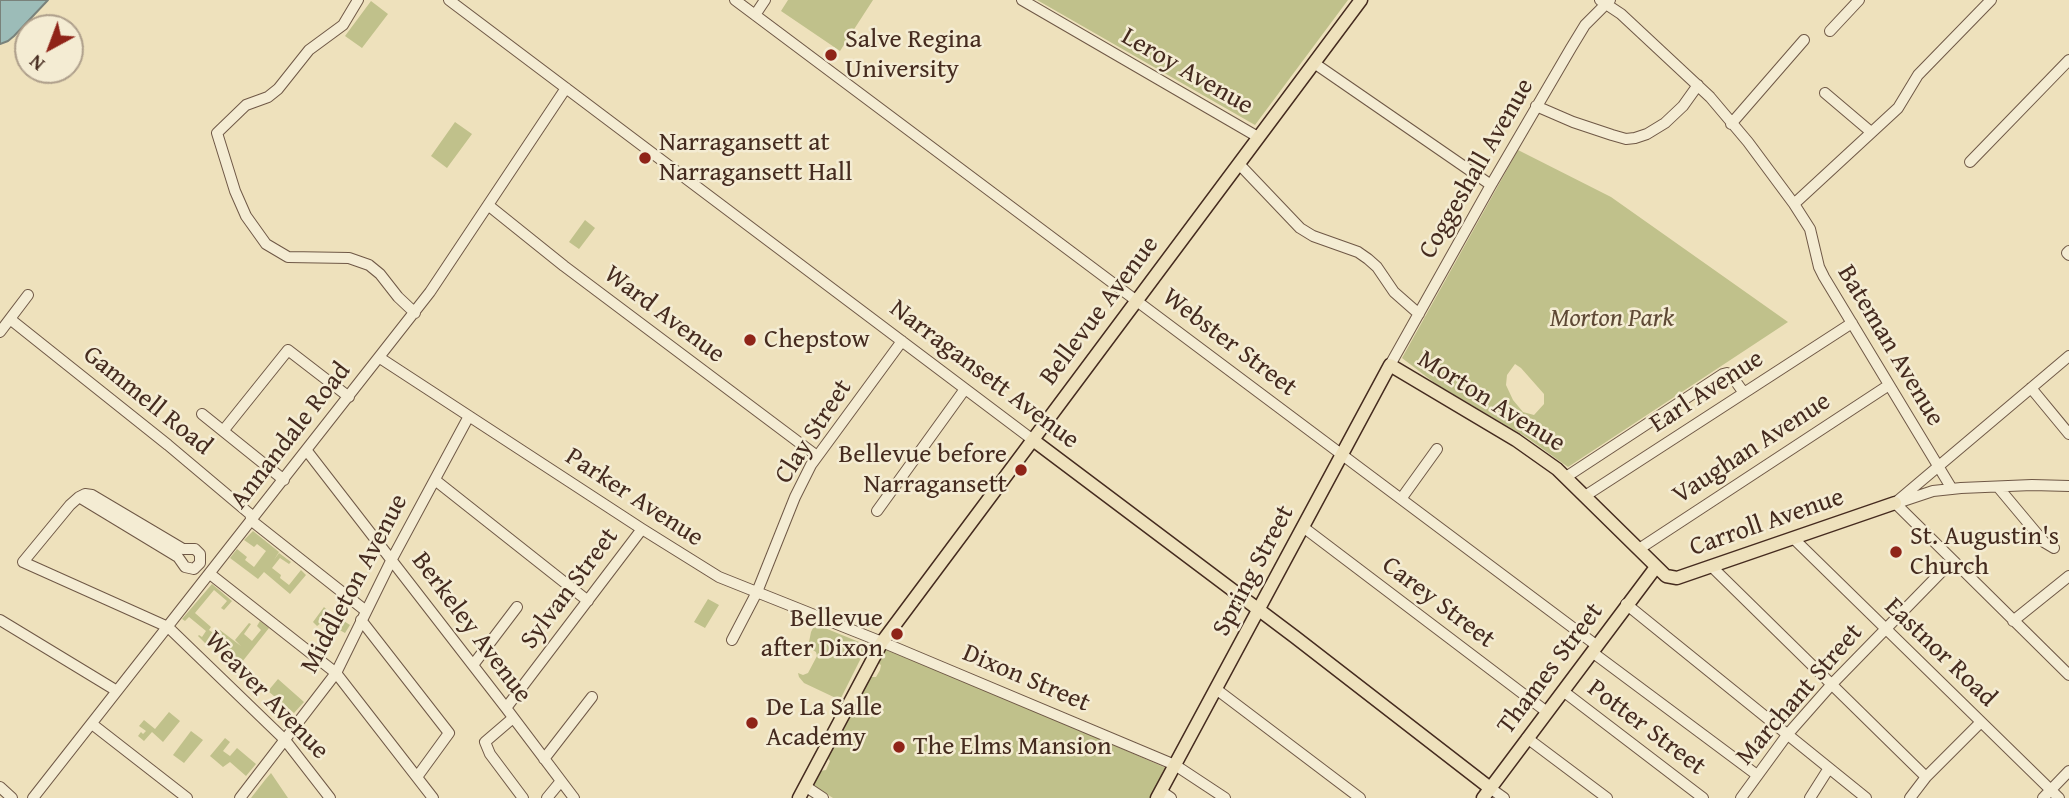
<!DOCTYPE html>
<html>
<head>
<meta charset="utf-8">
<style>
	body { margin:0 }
	#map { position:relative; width:2069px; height:798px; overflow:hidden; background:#eee1bc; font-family:"Gentium Book Plus",serif }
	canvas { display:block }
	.north { position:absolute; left:14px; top:14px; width:70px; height:70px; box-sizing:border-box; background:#f4ecd3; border:2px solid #ae9f8b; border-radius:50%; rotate:221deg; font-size:19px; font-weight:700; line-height:28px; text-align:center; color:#452b1f }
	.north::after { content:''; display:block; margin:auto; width:24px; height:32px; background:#8f2418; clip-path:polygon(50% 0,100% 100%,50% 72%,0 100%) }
</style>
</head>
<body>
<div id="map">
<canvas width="2069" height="798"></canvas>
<div class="north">N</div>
</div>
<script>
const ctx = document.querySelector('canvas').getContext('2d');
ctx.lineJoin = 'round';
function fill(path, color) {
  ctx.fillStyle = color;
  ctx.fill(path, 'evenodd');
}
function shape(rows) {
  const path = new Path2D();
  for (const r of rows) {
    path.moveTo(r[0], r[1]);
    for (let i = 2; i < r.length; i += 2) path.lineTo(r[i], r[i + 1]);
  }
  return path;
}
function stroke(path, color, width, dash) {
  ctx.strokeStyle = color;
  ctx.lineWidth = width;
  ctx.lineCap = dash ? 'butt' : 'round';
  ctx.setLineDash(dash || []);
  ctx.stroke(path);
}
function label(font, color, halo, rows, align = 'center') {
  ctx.font = font + ' "Gentium Book Plus",serif';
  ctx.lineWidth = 5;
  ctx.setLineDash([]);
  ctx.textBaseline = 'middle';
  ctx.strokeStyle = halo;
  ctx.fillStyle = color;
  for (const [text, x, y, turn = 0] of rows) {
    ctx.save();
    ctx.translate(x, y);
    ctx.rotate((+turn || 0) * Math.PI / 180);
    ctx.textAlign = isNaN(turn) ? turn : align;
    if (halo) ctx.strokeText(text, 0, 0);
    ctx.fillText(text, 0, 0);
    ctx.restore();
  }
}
fill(shape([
	[788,0,873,0,840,51,781,11],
	[1037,0,1348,0,1255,125],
	[371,1,388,14,362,48,345,36],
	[455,122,472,134,447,168,431,156],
	[1518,150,1611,197,1788,322,1568,467,1526,437,1436,384,1402,358],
	[1515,364,1521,368,1544,394,1544,404,1534,415,1523,412,1513,400,1506,385,1507,375],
	[585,220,595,228,579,249,569,242],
	[253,531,279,552,274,560,279,553,291,562,289,564,280,558,272,568,281,575,280,578,289,585,301,570,306,575,290,594,264,572,258,579,230,558,237,549,247,557,245,560,254,567,266,551,257,544,254,547,244,540],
	[212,584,232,601,224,610,221,608,227,601,214,590,195,613,211,627,209,630,215,634,206,644,198,636,199,635,202,637,206,631,189,617,185,621,182,619],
	[708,599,719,605,705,628,694,622],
	[324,607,328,611,327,613,330,616,333,614,350,625,345,633,334,627,328,635,325,633,324,636,324,631,329,623,325,620,317,626,313,622],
	[260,621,269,628,242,662,213,638,220,630,241,646,235,640,249,623,251,624,244,634,252,641,261,630,257,626],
	[815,624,864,644,866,648,840,700,804,683,799,677,798,673,803,675,808,673,817,656,816,652,808,647,811,632],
	[886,650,1008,699,1166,768,1150,798,833,798,814,786,814,784,820,771,826,770,830,761,827,757,870,677,876,677,880,670,881,665,878,663],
	[278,679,304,702,294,713,268,691],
	[169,712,180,721,163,742,152,732,144,741,138,736,141,732,143,734,146,731,139,726,144,720,155,729],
	[191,731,203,740,184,763,173,755],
	[225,738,230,742,223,751,230,756,237,748,256,764,246,776,230,762,223,767,210,756],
	[271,773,288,798,251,798,265,780]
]), '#c0c18b');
const water = shape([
	[0,0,48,0,14,36,8,41,0,44,0,0]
]);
fill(water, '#9cbcb8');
stroke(water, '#79827b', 2);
const minor = shape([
	[358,0,343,25,309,50,278,89,268,97,246,105,217,133,235,191,246,216,266,244,288,257,349,258,369,265,380,274,398,297,415,313],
	[449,0,1033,440],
	[735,0,1596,645],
	[1022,0,1258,137],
	[1600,0,1621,14,1710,97,1748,142,1794,204,1810,229,1819,267,1824,277,1952,489],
	[755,15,765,0],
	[1830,31,1859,0],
	[1314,63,1491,185],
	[1825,93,1871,132],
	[1536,106,1573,122,1612,135,1626,139,1635,138,1647,134,1665,123,1683,106,1698,85],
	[1731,124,1804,40],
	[1970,162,2069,60],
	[1239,164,1300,228,1313,236,1358,252,1368,259,1377,267,1394,292,1419,314],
	[1794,204,1898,108,1918,75,1991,0],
	[488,205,564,266,817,456],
	[2069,251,2067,253,2069,255],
	[10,319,168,445,250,514,252,521,366,611],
	[0,332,28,295],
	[380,358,642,529,719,577,882,642,1175,765,1225,798],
	[1390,365,1491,185,1571,48,1585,25,1610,0],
	[2031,388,2069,434],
	[202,414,284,480],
	[223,431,288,350,349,397],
	[307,451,506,708,574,798],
	[1566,477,1723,374,1727,373,1731,375,1744,393],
	[435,480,588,601],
	[1998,487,2044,542,2054,548],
	[1585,496,1852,323],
	[79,497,178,557,185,567,194,569,200,563,200,554,195,549,183,549,92,495,85,494,79,497,70,505,23,562,168,627,285,740,330,798],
	[1401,499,1437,449],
	[1900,502,1933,491,1961,488,2032,485,2069,486],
	[1895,503,2069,675],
	[1895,503,2069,356],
	[877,511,965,389],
	[1303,527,1547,712],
	[1793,538,2059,798],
	[1639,549,1889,385],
	[1712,567,1926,777],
	[210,574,336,673,433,798],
	[1626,604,1866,798],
	[0,620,117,691],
	[361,620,449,733,417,777],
	[2013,621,2069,576],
	[732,640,757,592,795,497,811,465,902,341],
	[1592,652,1757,775],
	[473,665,517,607],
	[1216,689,1360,798],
	[1563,691,1703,798],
	[506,708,642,529],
	[513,718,485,742,490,754,523,798],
	[92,724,187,798],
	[1527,738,1607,798],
	[544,759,592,697],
	[805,786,823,798],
	[0,787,12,798],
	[1490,788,1504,798],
	[1161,791,1171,798],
	[33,798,430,292,566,88],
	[240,798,336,673,392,559,469,416],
	[547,798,561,781],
	[1741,798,1787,735,1832,684,1952,561],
	[1810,798,1829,768],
	[1910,798,1926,777,1981,722],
	[2043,798,2069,771]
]);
const major = shape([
	[1033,440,1295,637,1490,788],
	[799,798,882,642,1361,0],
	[1157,798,1390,365,1516,440,1557,469,1666,576,1677,578,1895,503],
	[1483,798,1656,567]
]);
stroke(minor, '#6f5846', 12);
stroke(major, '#452b1f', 15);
stroke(minor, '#f4ecd3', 10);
stroke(major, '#eee1bc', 12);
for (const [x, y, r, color] of [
	[831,55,7,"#8f2418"],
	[645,158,7,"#8f2418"],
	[750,340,7,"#8f2418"],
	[1021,470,7,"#8f2418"],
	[1896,552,7,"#8f2418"],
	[897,634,7,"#8f2418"],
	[752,723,7,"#8f2418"],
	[899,747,7,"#8f2418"]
]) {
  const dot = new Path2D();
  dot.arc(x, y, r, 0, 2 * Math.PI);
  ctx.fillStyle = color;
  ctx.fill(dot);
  stroke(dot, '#f4ecd3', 2.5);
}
label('26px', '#452b1f', '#f4ecd3', [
	["Salve Regina",845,40],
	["University",845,70],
	["Narragansett at",659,143],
	["Narragansett Hall",659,173],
	["Chepstow",764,340],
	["Bellevue before",1007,455,"right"],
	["Narragansett",1007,485,"right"],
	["St. Augustin's",1910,537],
	["Church",1910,567],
	["Bellevue",883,619,"right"],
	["after Dixon",883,649,"right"],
	["De La Salle",766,708],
	["Academy",766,738],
	["The Elms Mansion",913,747]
], 'left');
label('26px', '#452b1f', '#f4ecd3', [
	["Leroy Avenue",1187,72,30],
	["Coggeshall Avenue",1477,169,-60],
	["Bellevue Avenue",1100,311,-53],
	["Ward Avenue",664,315,37],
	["Webster Street",1229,343,37],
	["Bateman Avenue",1890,346,59],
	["Narragansett Avenue",984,375,37],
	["Earl Avenue",1707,392,-33],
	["Gammell Road",147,401,39],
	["Morton Avenue",1491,402,32],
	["Clay Street",814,432,-57],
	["Annandale Road",291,436,-52],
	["Vaughan Avenue",1752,449,-33],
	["Parker Avenue",634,498,33],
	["Carroll Avenue",1767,523,-19],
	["Spring Street",1254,571,-62],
	["Middleton Avenue",355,584,-62],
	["Sylvan Street",570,589,-53],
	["Carey Street",1438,603,37],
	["Berkeley Avenue",471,628,53],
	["Eastnor Road",1940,653,44],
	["Thames Street",1551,669,-53],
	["Dixon Street",1026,679,23],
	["Marchant Street",1800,695,-49],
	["Weaver Avenue",266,696,46],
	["Potter Street",1646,728,37]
]);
label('italic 26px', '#5e4935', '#f4ecd3', [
	["Morton Park",1612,319]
]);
</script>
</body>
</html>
